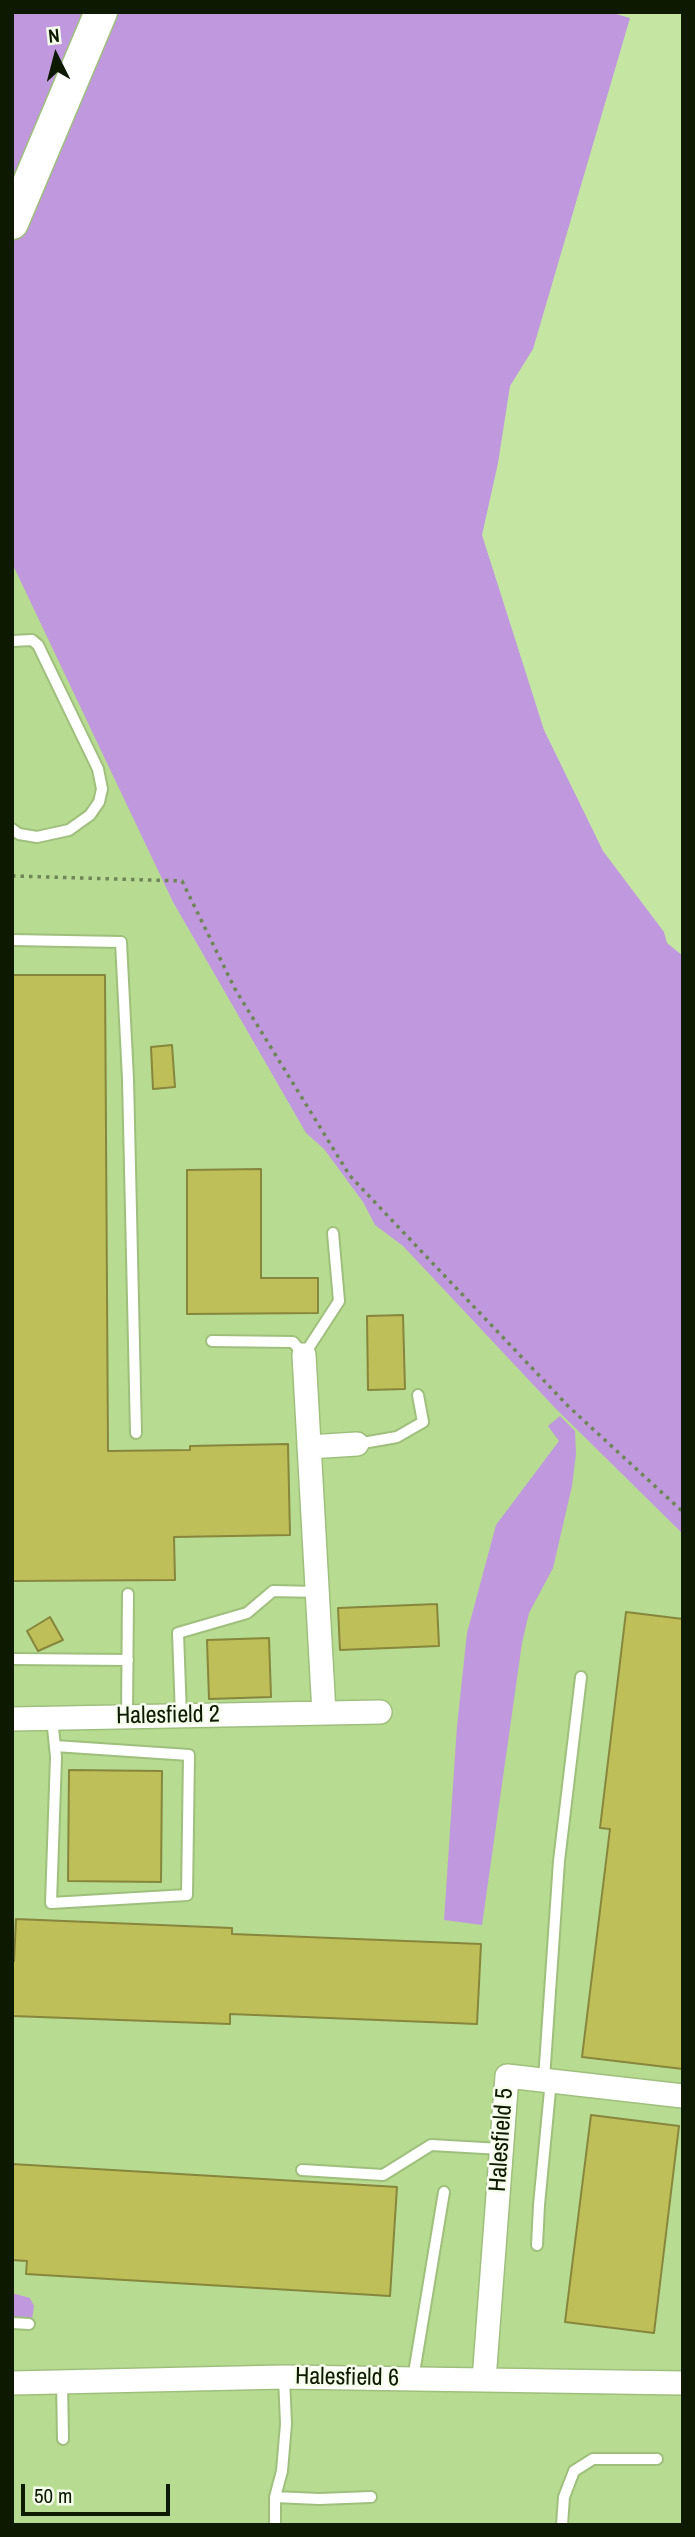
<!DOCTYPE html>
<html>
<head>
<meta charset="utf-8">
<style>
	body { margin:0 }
	#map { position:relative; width:695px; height:2537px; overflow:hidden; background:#c5e6a2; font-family:"Archivo Narrow",sans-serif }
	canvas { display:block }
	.frame { position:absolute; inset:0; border:14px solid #0e1901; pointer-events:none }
	.north { position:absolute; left:21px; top:21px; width:70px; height:70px; -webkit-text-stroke:5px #f4feea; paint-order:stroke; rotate:354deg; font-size:19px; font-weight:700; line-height:28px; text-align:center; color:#0e1901 }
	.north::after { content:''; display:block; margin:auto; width:24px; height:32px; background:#0e1901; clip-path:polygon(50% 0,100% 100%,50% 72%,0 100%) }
	.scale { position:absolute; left:21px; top:2484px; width:149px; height:32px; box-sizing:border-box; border:4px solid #0e1901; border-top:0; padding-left:9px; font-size:21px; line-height:24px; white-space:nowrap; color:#0e1901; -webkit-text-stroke:5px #f4feea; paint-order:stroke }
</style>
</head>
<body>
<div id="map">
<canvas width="695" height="2537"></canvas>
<div class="frame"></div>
<div class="north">N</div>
<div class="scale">50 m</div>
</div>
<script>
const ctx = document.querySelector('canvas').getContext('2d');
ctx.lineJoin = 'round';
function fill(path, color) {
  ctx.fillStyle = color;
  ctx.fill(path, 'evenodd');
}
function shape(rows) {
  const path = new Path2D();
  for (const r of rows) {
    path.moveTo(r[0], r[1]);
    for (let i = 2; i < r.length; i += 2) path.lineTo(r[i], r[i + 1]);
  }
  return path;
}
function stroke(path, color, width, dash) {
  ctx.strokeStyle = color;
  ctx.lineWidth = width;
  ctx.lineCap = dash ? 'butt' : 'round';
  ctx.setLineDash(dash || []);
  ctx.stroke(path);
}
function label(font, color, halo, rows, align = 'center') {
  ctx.font = font + ' "Archivo Narrow",sans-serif';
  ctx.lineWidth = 5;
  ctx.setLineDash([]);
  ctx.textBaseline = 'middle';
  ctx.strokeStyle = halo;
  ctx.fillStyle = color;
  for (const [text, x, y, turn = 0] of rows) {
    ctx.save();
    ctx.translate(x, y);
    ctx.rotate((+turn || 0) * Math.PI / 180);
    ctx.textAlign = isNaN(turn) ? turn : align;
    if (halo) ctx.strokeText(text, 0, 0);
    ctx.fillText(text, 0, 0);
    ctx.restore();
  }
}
fill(shape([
	[12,559,173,902,306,1133,324,1149,363,1202,375,1225,403,1246,555,1408,683,1534,683,2525,12,2525]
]), '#b7db90');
fill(shape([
	[12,12,609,12,630,18,533,349,510,386,498,463,482,535,544,730,603,851,664,932,667,943,683,956,683,1534,555,1408,403,1246,375,1225,363,1202,324,1149,306,1133,173,902,12,563],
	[560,1416,575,1431,576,1454,572,1486,553,1568,529,1613,522,1643,482,1925,444,1920,457,1726,467,1633,496,1525,559,1441,548,1426],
	[12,2293,30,2298,34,2306,32,2319,24,2324,12,2323]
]), '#bf98de');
const building = shape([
	[12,975,105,975,108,1451,190,1450,190,1446,288,1444,290,1535,174,1537,175,1580,12,1581,12,975],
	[172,1045,175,1087,153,1089,151,1047,172,1045],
	[261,1169,261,1278,318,1278,318,1313,187,1314,187,1170,261,1169],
	[403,1315,405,1389,368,1390,367,1316,403,1315],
	[437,1604,439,1646,340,1650,338,1608,437,1604],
	[626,1612,683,1619,683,2069,582,2057,610,1829,600,1828,626,1612],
	[50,1617,63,1640,38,1651,27,1631,50,1617],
	[269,1638,271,1697,209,1699,207,1640,269,1638],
	[69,1770,162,1771,161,1882,68,1881,69,1770],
	[16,1919,232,1928,232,1934,481,1944,477,2024,230,2014,230,2024,12,2016,12,1961,14,1961,16,1919],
	[591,2115,679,2126,654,2333,565,2322,591,2115],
	[12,2164,397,2187,390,2296,26,2274,27,2261,12,2260,12,2164]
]);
fill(building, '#bebf59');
stroke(building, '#86863d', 2);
const lane = shape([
	[12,641,32,640,38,645,98,769,102,789,99,802,90,815,69,830,37,837,19,834,12,829],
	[12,940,121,942,128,1079,136,1433],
	[212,1341,293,1342,304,1355,339,1301,333,1233],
	[357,1444,397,1437,423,1422,418,1395],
	[12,1659,128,1660],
	[181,1716,178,1633,247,1613,273,1591,317,1592],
	[127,1717,128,1594],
	[52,1718,56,1757,51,1903,187,1895,189,1755,55,1746],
	[544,2079,559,1861,581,1677],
	[302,2170,383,2175,431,2145,501,2149],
	[537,2245,539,2205,551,2080],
	[12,2323,29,2324],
	[413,2379,444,2192],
	[62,2381,63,2439],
	[275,2497,319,2499,371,2497],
	[275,2525,275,2497,282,2471,286,2424,284,2377],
	[562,2525,564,2497,574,2471,593,2459,657,2459]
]);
const street = shape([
	[304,1355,324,1713],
	[309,1447,357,1444],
	[12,1719,380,1712],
	[484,2380,507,2076,683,2096],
	[12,2383,284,2377,683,2383]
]);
const secondary = shape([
	[12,223,101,12]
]);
stroke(lane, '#9fbf7d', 14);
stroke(street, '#9fbf7d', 26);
stroke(secondary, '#9fbf7d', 35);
stroke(shape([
	[12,876,182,881,235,989,350,1176,568,1406,683,1512]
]), '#6f8657', 3.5, [3.5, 5]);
stroke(lane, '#fff', 10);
stroke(street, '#fff', 23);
stroke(secondary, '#fff', 32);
label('24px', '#0e1901', '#f4feea', [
	["Halesfield 2",168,1716,-1],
	["Halesfield 5",502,2140,-86],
	["Halesfield 6",347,2378,1]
]);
</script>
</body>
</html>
